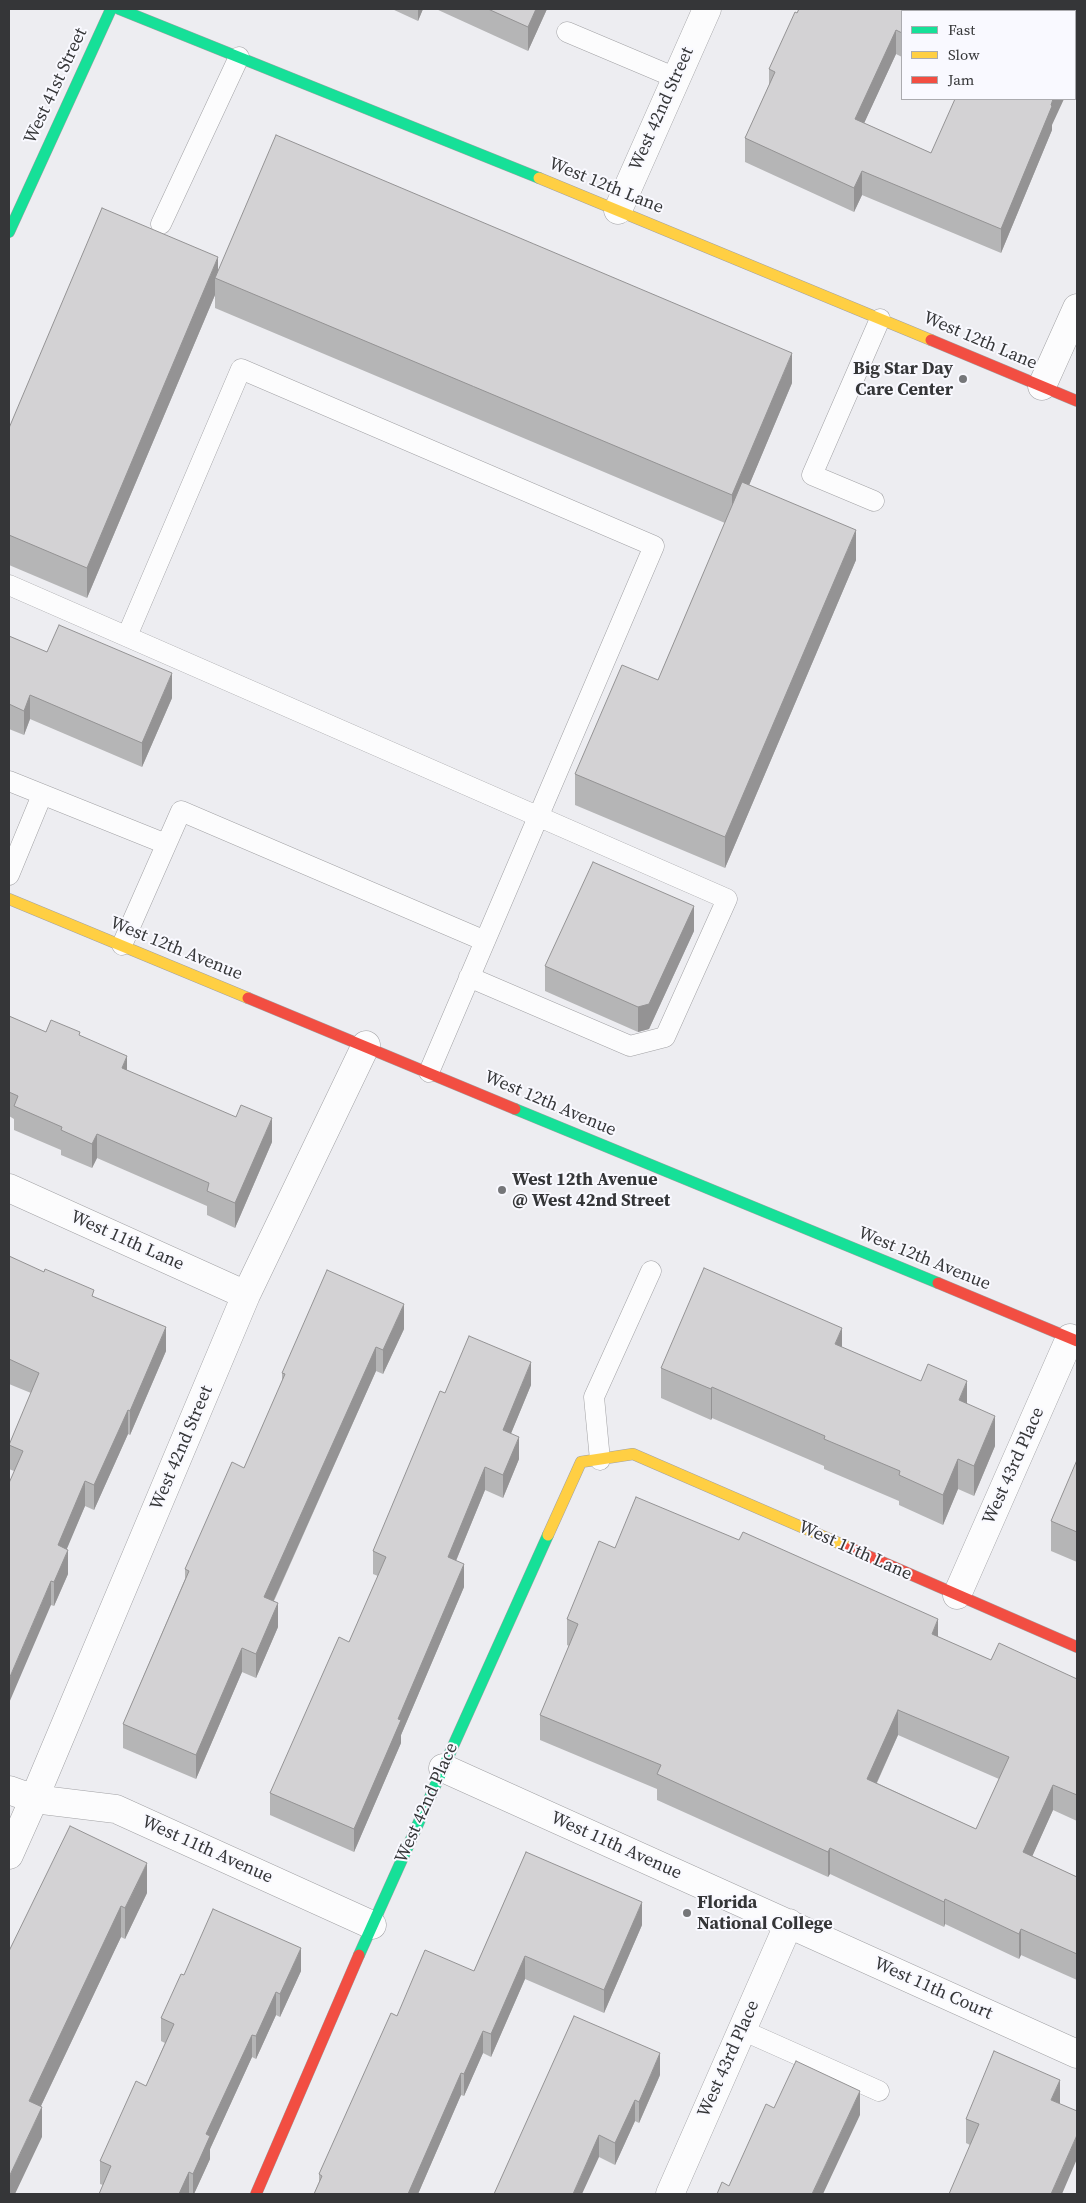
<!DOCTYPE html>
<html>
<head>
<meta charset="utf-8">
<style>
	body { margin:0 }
	#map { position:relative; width:1086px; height:2203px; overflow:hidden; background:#ededf1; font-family:"Source Serif 4",serif }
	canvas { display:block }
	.frame { position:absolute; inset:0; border:10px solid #353638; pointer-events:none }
	.legend { position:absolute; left:901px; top:10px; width:175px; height:90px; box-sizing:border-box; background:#f9f9ff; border:1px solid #ababaf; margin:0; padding:6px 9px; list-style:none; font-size:15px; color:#353638 }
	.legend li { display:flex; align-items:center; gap:10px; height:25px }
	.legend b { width:25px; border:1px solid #ababaf }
</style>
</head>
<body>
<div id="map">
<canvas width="1086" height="2203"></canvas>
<div class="frame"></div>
<ul class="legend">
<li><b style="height:6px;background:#16e098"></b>Fast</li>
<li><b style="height:6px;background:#ffcf43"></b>Slow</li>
<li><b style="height:6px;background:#f24e42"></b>Jam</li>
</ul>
</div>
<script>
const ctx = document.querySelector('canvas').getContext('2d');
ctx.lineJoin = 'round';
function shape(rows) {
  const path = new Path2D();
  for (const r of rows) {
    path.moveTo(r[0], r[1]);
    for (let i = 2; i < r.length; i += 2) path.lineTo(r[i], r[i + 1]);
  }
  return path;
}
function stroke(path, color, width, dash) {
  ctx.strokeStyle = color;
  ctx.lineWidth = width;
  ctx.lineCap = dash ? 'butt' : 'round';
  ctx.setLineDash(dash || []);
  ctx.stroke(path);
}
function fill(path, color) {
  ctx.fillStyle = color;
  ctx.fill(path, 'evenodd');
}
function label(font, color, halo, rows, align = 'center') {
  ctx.font = font + ' "Source Serif 4",serif';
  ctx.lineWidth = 4;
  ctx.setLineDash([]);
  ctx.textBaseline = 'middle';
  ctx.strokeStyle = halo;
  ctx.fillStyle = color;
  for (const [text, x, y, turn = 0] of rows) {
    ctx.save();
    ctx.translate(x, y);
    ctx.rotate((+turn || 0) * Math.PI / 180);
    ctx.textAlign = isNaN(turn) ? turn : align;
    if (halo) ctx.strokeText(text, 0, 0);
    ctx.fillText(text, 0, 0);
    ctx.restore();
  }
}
const lane = shape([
	[567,32,676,78],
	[161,224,239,57],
	[874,501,812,475,880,319],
	[9,585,727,899,665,1037,630,1046,469,977],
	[127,636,241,369,654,546,429,1072],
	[9,781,166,844],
	[9,875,42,795],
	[122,945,181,811,485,941],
	[600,1460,594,1397,651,1271],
	[742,2030,879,2091]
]);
const street = shape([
	[618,210,707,9],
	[1042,386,1077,308],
	[9,1188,246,1295],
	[957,1595,1070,1338],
	[443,1768,1077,2054],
	[9,1790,34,1799,116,1809,372,1925],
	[9,1855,34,1799,246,1295,366,1045],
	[670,2194,789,1923]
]);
const fast = shape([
	[119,9,539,178],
	[9,232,111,9],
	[515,1109,938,1283],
	[359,1955,548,1535]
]);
const slow = shape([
	[539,178,931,340],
	[9,899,248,998],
	[548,1535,581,1462,633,1454,850,1548]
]);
const jam = shape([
	[931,340,1077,401],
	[248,998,515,1109],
	[938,1283,1077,1341],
	[850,1548,1077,1647],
	[256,2194,359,1955]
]);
stroke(lane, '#a1a1a4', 21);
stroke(street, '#a1a1a4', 29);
stroke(fast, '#a1a1a4', 12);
stroke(slow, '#a1a1a4', 12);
stroke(jam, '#a1a1a4', 12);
stroke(lane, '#fcfcfd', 20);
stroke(street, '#fcfcfd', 28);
stroke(fast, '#16e098', 11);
stroke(slow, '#ffcf43', 11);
stroke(jam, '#f24e42', 11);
fill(shape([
	[392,9,423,9,418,21],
	[436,9,547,9,528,51],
	[902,11,902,57,896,54,864,123,931,153,1052,125,1052,130,1001,253,862,195,854,212,745,162,745,138,769,85,769,69,797,13],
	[218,270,792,383,749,485,856,560,725,868,575,805,575,774,658,680,725,523,215,308,215,295,87,598,9,565,9,428],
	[9,636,47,652,172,698,142,767,30,719,24,735,9,729],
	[694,931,649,1029,638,1032,545,991,545,966],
	[9,1016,46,1032,80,1036,127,1070,272,1142,235,1228,207,1215,207,1206,97,1158,92,1168,61,1155,61,1150,14,1130,14,1119,9,1116],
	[9,1256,94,1297,166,1351,130,1435,128,1434,94,1510,85,1506,66,1549,68,1574,54,1606,51,1605,14,1471,9,1469,9,1445,31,1393,9,1384],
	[404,1329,383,1374,376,1371,274,1601,278,1627,256,1678,242,1672,196,1779,123,1748,123,1724,185,1579,185,1569,244,1468,282,1382,282,1373],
	[661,1368,967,1404,995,1446,974,1496,958,1489,943,1525,899,1505,899,1501,824,1469,824,1466,712,1418,711,1420,661,1398],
	[531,1385,511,1433,519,1459,503,1498,485,1490,456,1561,464,1587,401,1735,401,1743,354,1852,270,1815,270,1793,349,1642,378,1576,373,1574,373,1551,445,1393],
	[1077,1460,1077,1562,1051,1551,1051,1521],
	[615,1548,938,1637,991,1660,1077,1679,1077,1821,1053,1810,1032,1856,1077,1877,1077,1980,1021,1955,1019,1959,945,1924,944,1927,830,1874,828,1877,657,1800,657,1789,540,1740,540,1715,569,1646,567,1645,567,1619],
	[898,1735,999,1779,976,1829,877,1783],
	[526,1852,642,1925,604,2013,525,1979,491,2057,483,2053,464,2096,461,2095,418,2194,314,2194,319,2182,319,2174,397,2016,474,1971],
	[147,1893,125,1939,121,1937,41,2106,42,2137,9,1951],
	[301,1971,280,2017,276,2015,256,2059,252,2057,210,2149,210,2159,194,2194,99,2194,103,2185,100,2184,100,2161,146,2086,165,2043,161,2041,161,2018,184,1975],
	[660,2075,639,2123,635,2121,615,2165,599,2157,494,2194],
	[1060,2080,970,2145,966,2143,966,2119]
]), '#b5b5b6');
fill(shape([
	[418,9,423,9,418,21],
	[536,9,547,9,528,51,528,27],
	[896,30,896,54,855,143,855,119],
	[1077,44,1077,68,1075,74,1075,50],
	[1053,99,1064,99,1052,125,1052,130,1001,253,1001,229],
	[862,171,862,195,854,212,854,188],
	[218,257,218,279,215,278,215,295,87,598,87,568],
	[792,353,792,383,732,526,732,495],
	[856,530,856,560,725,868,725,837],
	[172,673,172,698,142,767,142,743],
	[30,695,30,719,24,735,24,711],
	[694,906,694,931,649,1029,638,1032,638,1007],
	[127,1056,127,1081,122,1068],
	[272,1118,272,1142,235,1228,235,1203],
	[97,1134,97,1158,92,1168,92,1144],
	[404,1304,404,1329,383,1374,383,1350],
	[166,1327,166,1351,130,1435,130,1411],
	[842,1328,842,1358,835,1344],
	[376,1347,376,1371,264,1622,264,1597],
	[531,1362,531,1385,503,1453,503,1430],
	[967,1381,967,1411,959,1400],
	[712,1387,712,1418,711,1420,711,1389],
	[128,1410,128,1434,94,1510,94,1485],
	[995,1416,995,1446,974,1496,974,1466],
	[519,1437,519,1459,503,1498,503,1475],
	[958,1459,958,1489,943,1525,943,1495],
	[485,1467,485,1490,448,1580,448,1557],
	[85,1481,85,1506,58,1570,58,1545],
	[68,1550,68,1574,54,1606,54,1582],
	[464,1564,464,1587,401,1735,401,1743,354,1852,354,1829,398,1719],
	[51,1581,51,1605,9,1703,9,1679],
	[278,1603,278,1627,256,1678,256,1654],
	[938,1619,938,1644,932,1634],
	[242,1648,242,1672,196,1779,196,1755],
	[898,1710,898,1735,867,1804,867,1779],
	[1053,1785,1053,1810,1023,1877,1023,1852],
	[830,1848,830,1874,828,1877,828,1852],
	[147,1863,147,1893,125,1939,125,1908],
	[945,1899,945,1924,944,1927,944,1902],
	[642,1902,642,1925,604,2013,604,1990],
	[121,1906,121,1937,29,2131,29,2101],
	[1021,1929,1021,1955,1019,1959,1019,1934],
	[301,1948,301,1971,280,2017,280,1994],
	[525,1956,525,1979,491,2057,491,2034],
	[276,1992,276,2015,256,2059,256,2036],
	[483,2031,483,2053,464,2096,464,2074],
	[252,2035,252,2057,210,2149,210,2159,194,2194,193,2194,193,2174,206,2134],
	[660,2053,660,2075,639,2123,639,2102],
	[461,2073,461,2095,418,2194,408,2194],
	[1060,2080,1060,2104,1051,2100],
	[860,2091,860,2115,823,2194,812,2194],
	[635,2100,635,2121,615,2165,615,2143],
	[42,2107,42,2137,15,2194,9,2194,9,2177],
	[599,2135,599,2157,582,2194,573,2194],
	[1077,2135,1077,2159,1062,2194,1051,2194],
	[189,2172,189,2194,179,2194]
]), '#949394');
const building = shape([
	[488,9,536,9,528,27,488,9],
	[799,9,1077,9,1077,44,1075,50,1075,11,902,11,902,33,896,30,855,119,931,153,955,99,1053,99,1051,105,1052,106,1001,229,862,171,854,188,745,138,775,72,769,69,795,12,797,13,799,9],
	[276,135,792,353,732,495,215,278,276,135],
	[102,208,218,257,87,568,9,535,9,428,102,208],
	[742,482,856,530,725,837,575,774,622,665,658,680,742,482],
	[59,625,172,673,142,743,30,695,24,711,9,704,9,636,47,652,59,625],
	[593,862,694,906,649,1004,638,1007,545,966,593,862],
	[9,1016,46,1032,51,1020,80,1032,79,1035,127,1056,122,1068,236,1117,241,1105,272,1118,235,1203,207,1191,209,1183,97,1134,92,1144,61,1130,62,1127,14,1106,18,1096,9,1092,9,1016],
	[9,1256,44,1272,45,1269,94,1290,92,1296,166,1327,130,1411,128,1410,94,1485,85,1481,58,1545,68,1550,54,1582,51,1581,9,1679,9,1483,23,1451,9,1445,39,1373,9,1359,9,1256],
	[704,1268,842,1328,835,1344,921,1381,928,1364,967,1381,959,1400,995,1416,974,1466,958,1459,943,1495,899,1475,900,1471,824,1439,825,1436,712,1387,711,1389,661,1368,704,1268],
	[327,1270,404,1304,383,1350,376,1347,264,1597,278,1603,256,1654,242,1648,196,1755,123,1724,189,1571,185,1569,232,1462,244,1468,285,1374,282,1373,327,1270],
	[469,1336,531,1362,503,1430,519,1437,503,1475,485,1467,448,1557,464,1564,398,1719,401,1720,354,1829,270,1793,339,1637,349,1642,386,1557,373,1551,440,1391,445,1393,469,1336],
	[1077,1460,1077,1532,1051,1521,1077,1460],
	[636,1497,739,1540,743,1532,938,1619,932,1634,991,1660,999,1643,1077,1679,1077,1795,1053,1785,1023,1852,1077,1877,1077,1954,1021,1929,1019,1934,945,1899,944,1902,830,1848,828,1852,657,1774,661,1765,540,1715,578,1624,567,1619,599,1541,615,1548,636,1497],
	[898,1710,1009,1757,976,1829,867,1779,898,1710],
	[70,1826,147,1863,125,1908,121,1906,29,2101,42,2107,9,2177,9,1951,70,1826],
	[526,1852,642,1902,604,1990,525,1956,491,2034,483,2031,464,2074,461,2073,408,2194,314,2194,322,2176,319,2174,391,2013,397,2016,425,1950,474,1971,526,1852],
	[213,1909,301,1948,280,1994,276,1992,256,2036,252,2035,206,2134,210,2136,193,2174,189,2172,179,2194,99,2194,111,2166,100,2161,136,2081,146,2086,174,2024,161,2018,181,1974,184,1975,213,1909],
	[574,2016,660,2053,639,2102,635,2100,615,2143,599,2135,573,2194,494,2194,574,2016],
	[994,2051,1060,2080,1051,2100,1077,2111,1077,2135,1051,2194,949,2194,979,2124,966,2119,994,2051],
	[796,2061,860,2091,812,2194,717,2194,722,2182,729,2186,766,2104,774,2108,796,2061]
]);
fill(building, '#d3d2d4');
stroke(building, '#949394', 1);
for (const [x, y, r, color] of [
	[963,379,5,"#757679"],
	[502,1190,5,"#757679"],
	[687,1913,5,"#757679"]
]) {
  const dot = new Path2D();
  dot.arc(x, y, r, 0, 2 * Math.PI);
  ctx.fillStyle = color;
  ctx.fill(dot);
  stroke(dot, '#f9f9ff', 2);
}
label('18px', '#353638', '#f9f9ff', [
	["West 41st Street",56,86,-65],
	["West 42nd Street",662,109,-66],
	["West 12th Lane",606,186,22],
	["West 12th Lane",980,341,23],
	["West 12th Avenue",176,949,22],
	["West 12th Avenue",550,1104,23],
	["West 11th Lane",127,1241,24],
	["West 12th Avenue",924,1259,22],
	["West 42nd Street",182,1448,-67],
	["West 43rd Place",1014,1466,-66],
	["West 11th Lane",855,1551,24],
	["West 42nd Place",427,1803,-66],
	["West 11th Avenue",616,1846,24],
	["West 11th Avenue",207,1850,24],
	["West 11th Court",933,1989,24],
	["West 43rd Place",729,2059,-66]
]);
label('bold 18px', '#353638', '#f9f9ff', [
	["Big Star Day",953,369,"right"],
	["Care Center",953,390,"right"],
	["West 12th Avenue",512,1180],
	["@ West 42nd Street",512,1201],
	["Florida",697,1903],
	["National College",697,1924]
], 'left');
</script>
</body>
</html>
